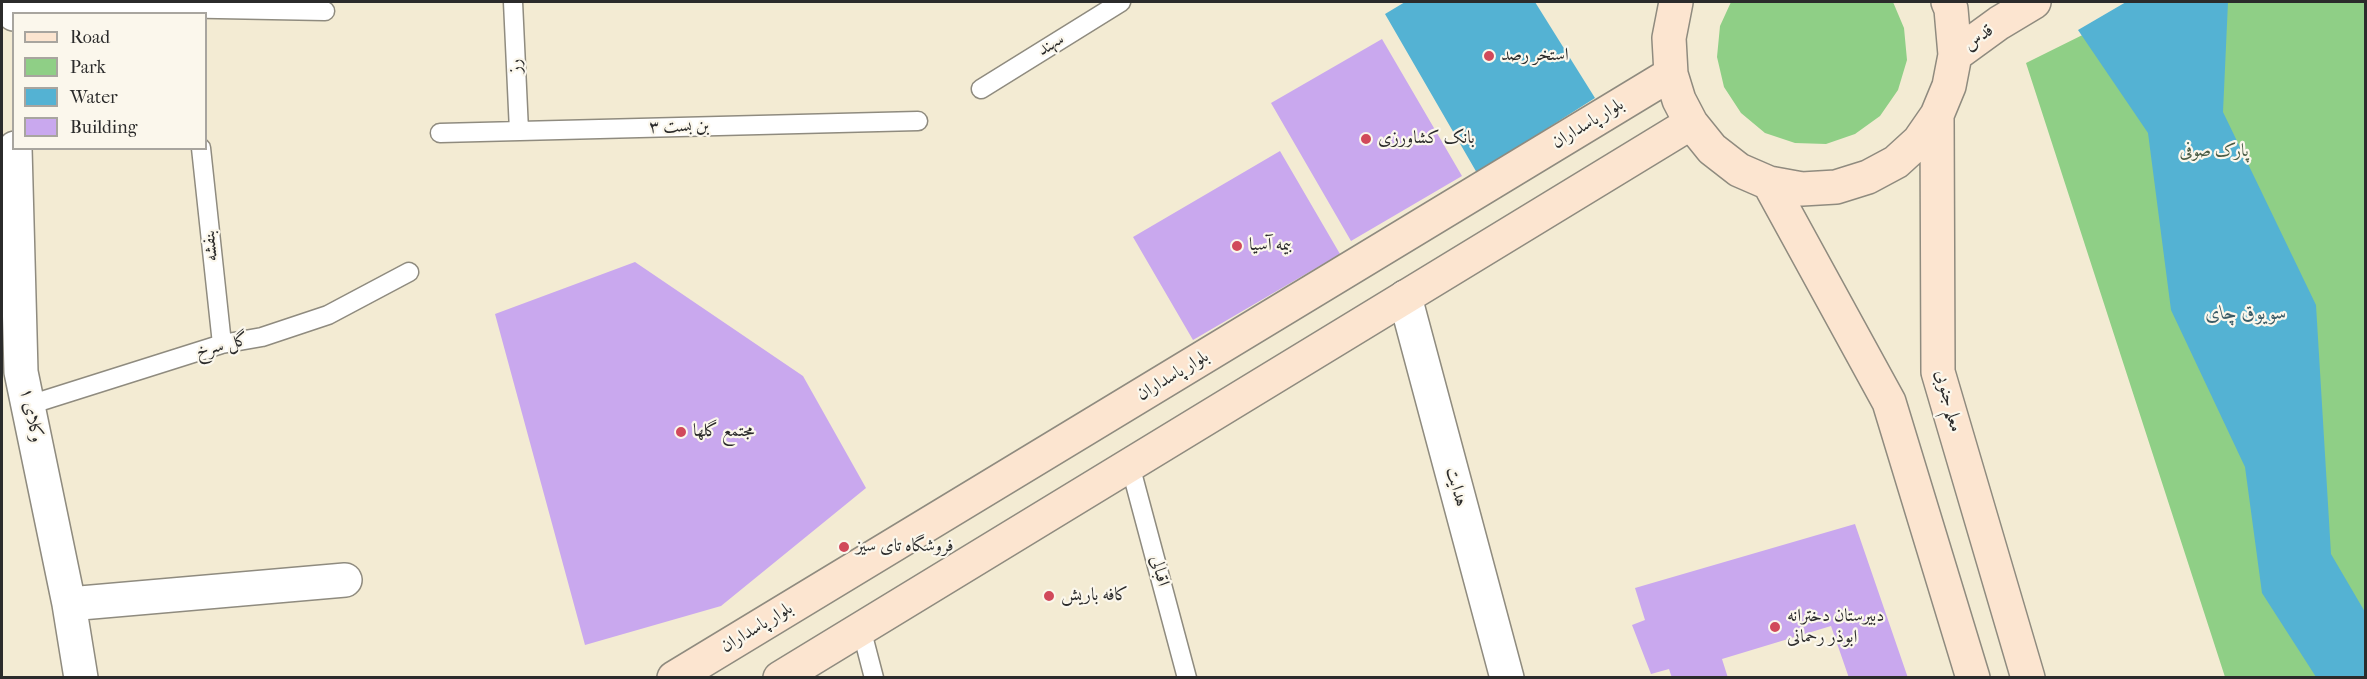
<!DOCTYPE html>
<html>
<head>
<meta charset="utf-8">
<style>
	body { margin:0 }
	#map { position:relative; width:2367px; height:679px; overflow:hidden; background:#f3ebd3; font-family:"IM FELL French Canon",serif }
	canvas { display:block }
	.frame { position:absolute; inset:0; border:3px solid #2b2b2b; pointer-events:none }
	.legend { position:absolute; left:12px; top:12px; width:195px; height:138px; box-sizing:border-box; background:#fbf7ec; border:2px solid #a8a59f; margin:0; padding:8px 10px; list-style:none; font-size:18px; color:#2b2b2b }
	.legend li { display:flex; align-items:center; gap:12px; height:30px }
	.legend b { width:30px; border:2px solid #a8a59f }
</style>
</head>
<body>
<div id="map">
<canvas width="2367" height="679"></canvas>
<div class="frame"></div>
<ul class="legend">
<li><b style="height:8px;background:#fce5d0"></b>Road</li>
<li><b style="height:16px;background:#8fcf86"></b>Park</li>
<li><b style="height:16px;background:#54b2d3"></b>Water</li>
<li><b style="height:16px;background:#c9a8ee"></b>Building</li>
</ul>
</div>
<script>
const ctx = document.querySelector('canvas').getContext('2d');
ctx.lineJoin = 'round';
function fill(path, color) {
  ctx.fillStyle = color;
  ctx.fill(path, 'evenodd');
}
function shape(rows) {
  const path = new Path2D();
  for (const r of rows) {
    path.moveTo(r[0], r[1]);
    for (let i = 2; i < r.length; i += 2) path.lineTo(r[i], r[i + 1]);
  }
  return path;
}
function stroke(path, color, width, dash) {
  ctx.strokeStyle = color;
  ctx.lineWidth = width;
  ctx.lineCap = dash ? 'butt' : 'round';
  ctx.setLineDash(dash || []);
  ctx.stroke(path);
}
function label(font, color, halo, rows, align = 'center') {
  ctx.font = font + ' "IM FELL French Canon",Amiri,serif';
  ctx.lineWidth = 4.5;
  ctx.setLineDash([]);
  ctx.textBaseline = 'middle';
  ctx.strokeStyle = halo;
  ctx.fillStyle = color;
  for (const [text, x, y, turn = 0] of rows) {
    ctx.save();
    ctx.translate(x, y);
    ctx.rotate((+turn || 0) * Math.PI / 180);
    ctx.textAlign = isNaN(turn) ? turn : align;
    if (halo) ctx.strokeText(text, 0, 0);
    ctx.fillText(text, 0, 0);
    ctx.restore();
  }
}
fill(shape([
	[1731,2,1893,2,1904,28,1907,60,1898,90,1880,116,1855,134,1826,144,1795,143,1765,133,1741,113,1724,87,1717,57,1720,26],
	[2149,2,2365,2,2365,677,2225,677,2026,63]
]), '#8fcf86');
fill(shape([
	[1405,2,1535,2,1595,98,1477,173,1385,14],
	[2126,2,2228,2,2223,112,2316,305,2331,554,2365,612,2365,677,2316,677,2262,593,2245,467,2171,310,2148,133,2078,30]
]), '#54b2d3');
fill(shape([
	[1382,39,1462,176,1351,241,1271,103],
	[1280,151,1340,254,1193,340,1133,237],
	[635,262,803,376,866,488,721,606,585,645,495,314],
	[1855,524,1908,678,1849,678,1831,626,1722,659,1728,678,1672,678,1669,669,1651,674,1632,625,1645,620,1635,588]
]), '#c9a8ee');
const lane = shape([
	[513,2,519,131],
	[6,5,325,11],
	[981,89,1121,2],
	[440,133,918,121],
	[201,148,222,344],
	[29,405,222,344,262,337,328,315,409,272],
	[1130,465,1187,678],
	[861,628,874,678]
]);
const street = shape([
	[14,2,14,14],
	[15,148,21,372,69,604,81,678],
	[1405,297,1507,678],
	[69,604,345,580]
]);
const secondary = shape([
	[1676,2,1669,38,1671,74,1679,100,1691,123,1712,149,1739,170,1769,183,1802,189,1836,187,1868,177,1896,162,1919,141,1937,115,1949,86,1955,55,1951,9,1948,2],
	[1955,55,1999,23,2034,2],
	[1937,115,1938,372,2028,678],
	[1769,183,1889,402,1973,678],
	[674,678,1671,74],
	[780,678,1691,123]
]);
stroke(lane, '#8f8b7f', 21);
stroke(street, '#8f8b7f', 36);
stroke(secondary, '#8f8b7f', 36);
stroke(lane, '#fff', 18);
stroke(street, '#fff', 33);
stroke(secondary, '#fce5d0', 33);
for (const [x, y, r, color] of [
	[1489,56,6,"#d1495b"],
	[1366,139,6,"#d1495b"],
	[1237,246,6,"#d1495b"],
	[681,432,6,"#d1495b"],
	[844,547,6,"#d1495b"],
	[1049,596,6,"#d1495b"],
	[1775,627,6,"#d1495b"]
]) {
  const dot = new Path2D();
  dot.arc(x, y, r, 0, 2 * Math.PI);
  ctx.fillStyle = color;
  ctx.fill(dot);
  stroke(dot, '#fbf7ec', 2);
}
label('18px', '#2b2b2b', '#fbf7ec', [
	["قدس",1979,38,-36],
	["سهند",1051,45,-32],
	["رز",516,66,-93],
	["بلوار پاسداران",1588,124,-31],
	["بن بست ۳",679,127,-1],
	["بنفشه",211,246,-96],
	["گل سرخ",222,346,-14],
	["بلوار پاسداران",1173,376,-31],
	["معلم جنوبی",1948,401,76],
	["وکلای ۱",31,415,78],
	["هدایت",1456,487,75],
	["اقبالی",1159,571,75],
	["بلوار پاسداران",757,628,-31]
]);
label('18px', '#2b2b2b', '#fbf7ec', [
	["استخر رصد",1501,56],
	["بانک کشاورزی",1378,139],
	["بیمه آسیا",1249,246],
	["مجتمع گلها",693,432],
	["فروشگاه تای سیز",856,547],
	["کافه باریش",1061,596],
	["دبیرستان دخترانه",1787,617],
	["ابوذر رحمانی",1787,638]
], 'left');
label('18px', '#495c46', '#fbf7ec', [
	["پارک صوفی",2214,152]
]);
label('italic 20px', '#395a66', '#fbf7ec', [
	["سویوق چای",2246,314]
]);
</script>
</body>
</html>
